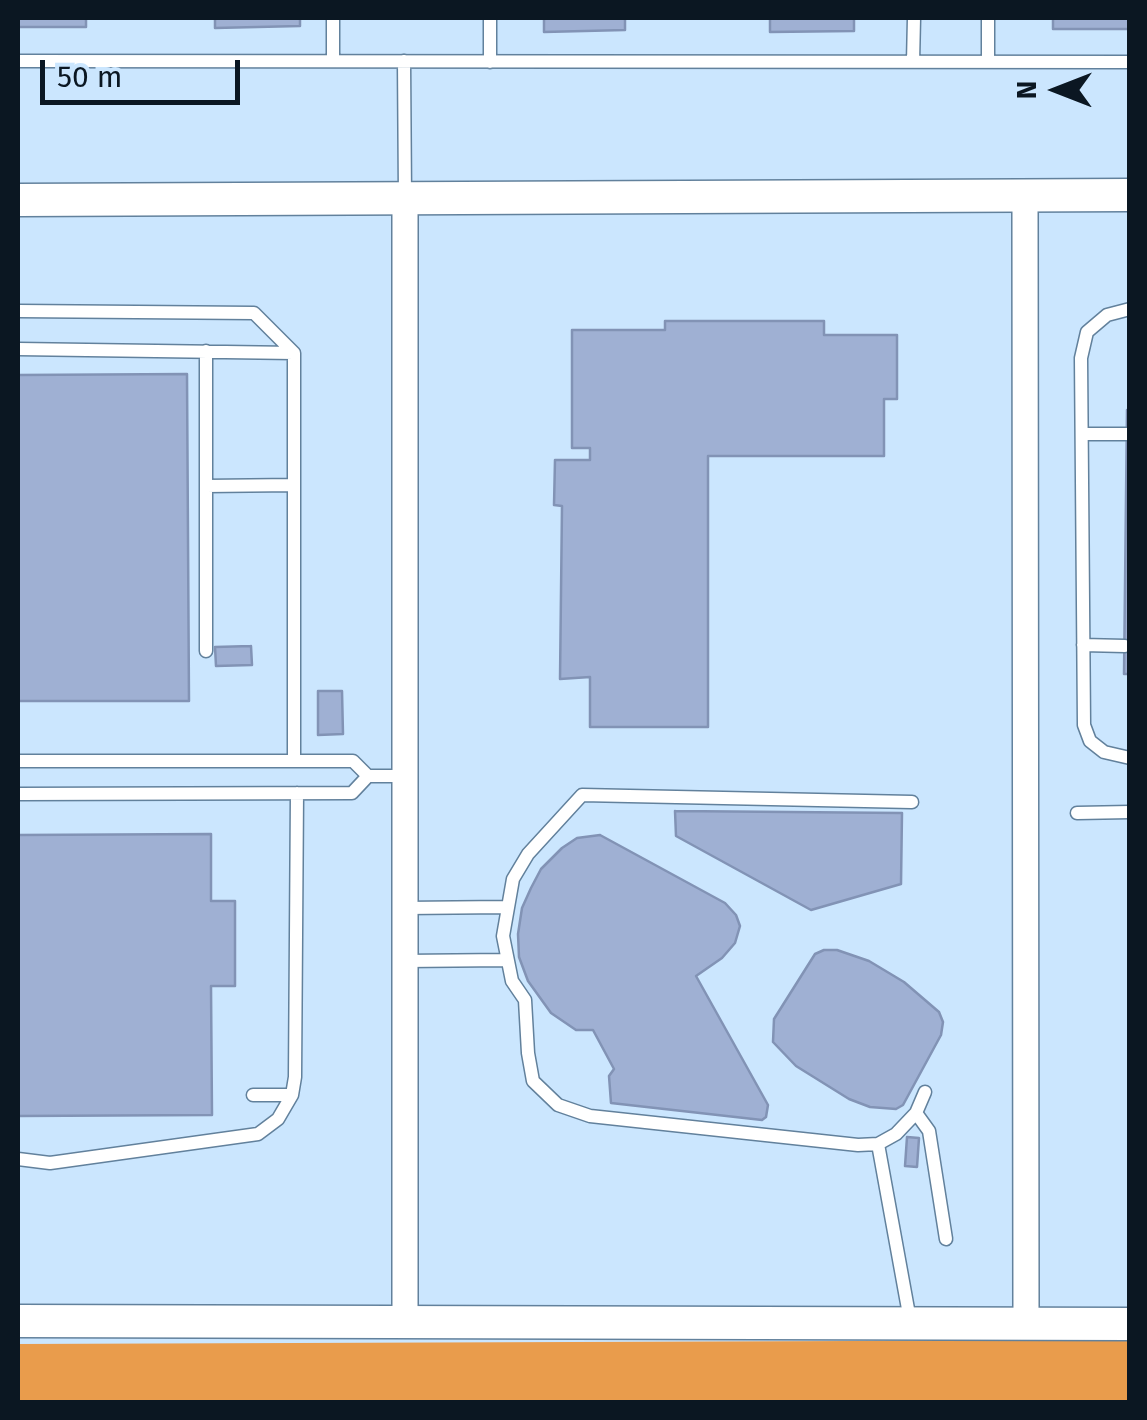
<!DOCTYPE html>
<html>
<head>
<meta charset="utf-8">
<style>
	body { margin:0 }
	#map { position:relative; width:1147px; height:1420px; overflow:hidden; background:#cbe6fe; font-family:"Fira Sans",sans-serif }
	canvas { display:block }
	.frame { position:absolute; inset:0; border:20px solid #0b1722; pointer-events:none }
	.north { position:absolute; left:1007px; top:40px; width:100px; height:100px; -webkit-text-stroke:8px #cbe6fe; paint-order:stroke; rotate:270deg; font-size:28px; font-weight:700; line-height:40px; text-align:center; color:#0b1722 }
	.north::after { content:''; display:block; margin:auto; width:35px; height:45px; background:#0b1722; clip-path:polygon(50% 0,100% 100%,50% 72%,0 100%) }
	.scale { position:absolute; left:40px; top:60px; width:200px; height:45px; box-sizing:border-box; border:5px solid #0b1722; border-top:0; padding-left:12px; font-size:30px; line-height:35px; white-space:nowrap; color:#0b1722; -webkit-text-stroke:8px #cbe6fe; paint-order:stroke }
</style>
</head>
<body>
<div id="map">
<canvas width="1147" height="1420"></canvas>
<div class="frame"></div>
<div class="north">N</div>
<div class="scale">50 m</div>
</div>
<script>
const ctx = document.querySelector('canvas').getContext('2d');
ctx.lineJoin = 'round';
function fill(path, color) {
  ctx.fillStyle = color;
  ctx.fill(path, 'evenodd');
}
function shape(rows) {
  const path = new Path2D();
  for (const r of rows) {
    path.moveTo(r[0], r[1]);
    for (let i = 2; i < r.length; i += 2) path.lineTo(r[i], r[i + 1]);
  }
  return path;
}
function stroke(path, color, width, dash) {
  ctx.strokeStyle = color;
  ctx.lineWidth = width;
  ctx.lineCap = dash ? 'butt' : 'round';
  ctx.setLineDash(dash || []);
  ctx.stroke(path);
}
fill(shape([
	[1129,1340,1129,1402,18,1402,18,1344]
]), '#e99c4c');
const building = shape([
	[18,18,86,18,86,27,18,27,18,18],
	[215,18,300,18,300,26,215,28,215,18],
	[544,18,625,18,625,30,544,32,544,18],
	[770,18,854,18,854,31,770,32,770,18],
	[1053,18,1130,18,1130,29,1053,29,1053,18],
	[665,321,824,321,824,335,897,335,897,399,884,399,884,456,708,456,708,727,590,727,590,677,560,679,562,506,554,505,555,460,590,460,590,448,572,448,572,330,665,330,665,321],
	[187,374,189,701,18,701,18,375,187,374],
	[1127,410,1130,410,1130,674,1124,674,1127,410],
	[251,646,252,665,216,666,215,647,251,646],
	[318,691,342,691,343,734,318,735,318,691],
	[675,811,902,813,901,884,811,910,676,836,675,811],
	[211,834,211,901,235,901,235,986,211,986,212,1115,18,1116,18,835,211,834],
	[600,835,725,903,736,915,740,926,735,943,722,958,696,976,768,1105,766,1117,762,1120,611,1103,609,1076,614,1069,593,1030,576,1030,551,1013,528,981,519,957,518,934,522,908,531,888,541,869,562,848,577,838,600,835],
	[824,950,837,950,869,961,904,982,939,1012,943,1022,941,1035,903,1105,896,1109,870,1107,849,1099,796,1066,773,1042,774,1019,815,954,824,950],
	[907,1137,919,1138,917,1167,905,1166,907,1137]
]);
fill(building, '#9fb0d3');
stroke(building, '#8293b5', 2.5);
const service = shape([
	[490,18,490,62],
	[18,61,1130,62],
	[333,61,333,18],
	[404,61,405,198],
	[913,62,914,18],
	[988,62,988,18],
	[1130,309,1107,315,1087,332,1081,358,1084,725,1090,741,1104,752,1130,758],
	[18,311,254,313,294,353,294,761],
	[18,349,294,353],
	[1082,434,1127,434],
	[206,486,294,485],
	[1083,645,1125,646],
	[206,651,206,351],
	[18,761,353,761,368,776],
	[18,794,352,793,368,776,404,776],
	[912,802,582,795,528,854,513,879,503,936,512,981,525,1000,528,1053,533,1081,558,1105,590,1116,858,1145,878,1144,896,1134,916,1113,925,1092],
	[1077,813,1130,812],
	[404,908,506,907],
	[404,961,506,960],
	[253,1095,292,1095],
	[916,1113,929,1131,946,1239],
	[878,1144,910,1320],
	[18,1159,50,1163,258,1134,278,1119,292,1095,295,1077,297,793]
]);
const minor = shape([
	[1025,196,1026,1324],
	[405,201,405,1320]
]);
const tertiary = shape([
	[18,200,1130,195],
	[18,1321,1130,1324]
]);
stroke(service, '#62819c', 15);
stroke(minor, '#62819c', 28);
stroke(tertiary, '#62819c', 35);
stroke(service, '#fff', 12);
stroke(minor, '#fff', 25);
stroke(tertiary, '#fff', 32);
</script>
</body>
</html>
